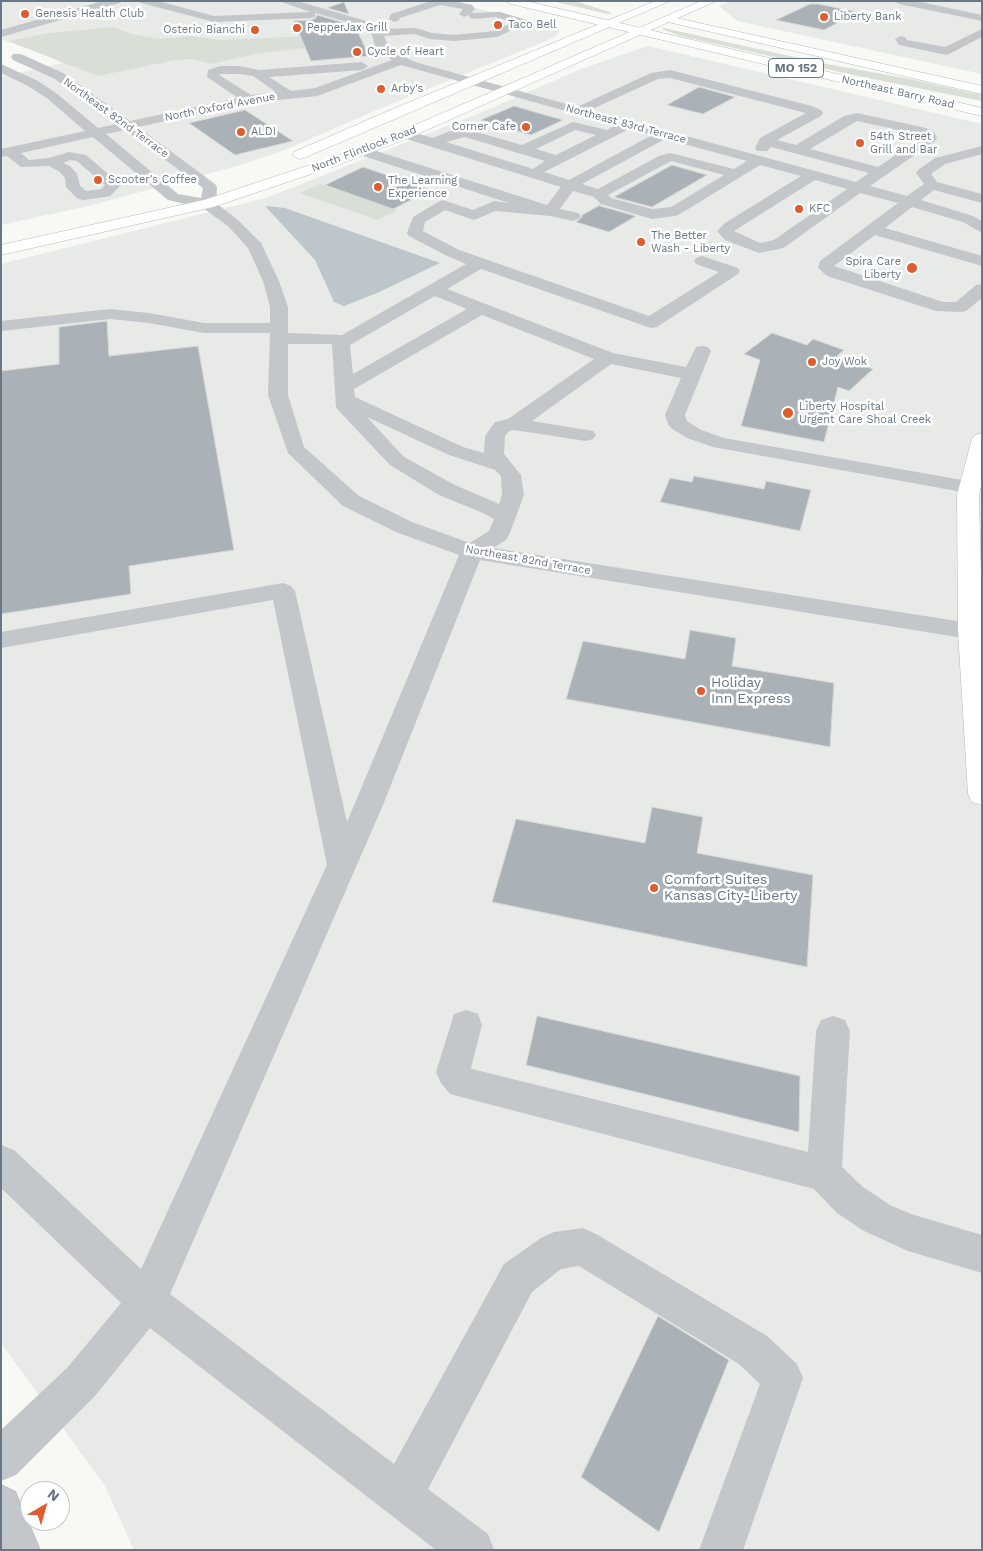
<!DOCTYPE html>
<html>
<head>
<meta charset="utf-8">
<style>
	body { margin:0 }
	#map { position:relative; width:983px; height:1551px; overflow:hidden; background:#f8f8f5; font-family:"Work Sans",sans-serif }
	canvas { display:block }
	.frame { position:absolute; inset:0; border:2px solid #687785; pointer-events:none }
	.north { position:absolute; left:20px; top:1481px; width:50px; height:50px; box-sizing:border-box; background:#fff; border:1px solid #c3c9ce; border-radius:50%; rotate:38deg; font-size:14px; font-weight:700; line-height:20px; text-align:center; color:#687785 }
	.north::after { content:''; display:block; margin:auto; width:18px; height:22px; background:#df5c2e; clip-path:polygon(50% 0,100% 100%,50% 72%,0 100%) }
</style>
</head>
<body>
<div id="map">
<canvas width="983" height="1551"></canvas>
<div class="frame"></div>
<div class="north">N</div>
</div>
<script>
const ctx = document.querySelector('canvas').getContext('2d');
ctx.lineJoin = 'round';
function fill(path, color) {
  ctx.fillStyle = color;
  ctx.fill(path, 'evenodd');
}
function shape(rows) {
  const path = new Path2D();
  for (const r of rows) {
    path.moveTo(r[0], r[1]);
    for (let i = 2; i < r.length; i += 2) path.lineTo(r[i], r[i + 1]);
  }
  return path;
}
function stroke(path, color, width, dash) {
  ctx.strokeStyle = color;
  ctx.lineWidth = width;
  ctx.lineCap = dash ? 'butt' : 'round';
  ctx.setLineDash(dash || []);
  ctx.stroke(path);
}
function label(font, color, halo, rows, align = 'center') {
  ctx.font = font + ' "Work Sans",sans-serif';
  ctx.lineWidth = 5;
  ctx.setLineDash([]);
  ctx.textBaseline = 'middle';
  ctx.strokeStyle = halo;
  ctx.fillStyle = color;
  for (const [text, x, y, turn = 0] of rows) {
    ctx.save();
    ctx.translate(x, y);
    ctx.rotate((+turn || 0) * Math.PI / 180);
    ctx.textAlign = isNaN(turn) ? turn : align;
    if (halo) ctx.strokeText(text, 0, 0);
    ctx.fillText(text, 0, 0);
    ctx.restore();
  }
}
fill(shape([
	[1,1,448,1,550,26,558,29,559,33,553,38,384,107,282,151,237,166,88,206,1,225,1,77,62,63,44,54,1,39],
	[730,1,982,1,982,74,737,21,719,6],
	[648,46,982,124,982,1550,134,1550,105,1486,1,1343,1,264,266,198,475,115,581,69]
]), '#e8eae8');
fill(shape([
	[552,1,575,1,612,13,608,14],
	[114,27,131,34,159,39,190,36,219,40,338,35,340,44,254,54,212,64,190,59,175,60,98,76,8,41,49,33],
	[664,28,821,63,910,79,982,95,982,101,853,75,681,36,662,29],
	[320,184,398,210,377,220,300,193]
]), '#d9dfd6');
fill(shape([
	[265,206,285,208,440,263,377,293,344,306,334,302,315,260]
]), '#bdc7cb');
const building = shape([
	[344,2,349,14,327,8,344,2],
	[810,4,818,4,858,12,824,30,776,20,810,4],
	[317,15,355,26,369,56,311,61,294,21,311,20,316,18,317,15],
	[699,87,735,97,703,114,667,105,699,87],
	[514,106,563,120,531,135,481,120,514,106],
	[245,110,293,141,235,155,189,123,245,110],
	[672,165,707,175,652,207,614,197,672,165],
	[363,167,431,190,393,209,325,185,363,167],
	[600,205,600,206,636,216,609,232,576,222,582,217,582,215,600,205],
	[107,321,109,356,198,346,234,550,129,566,131,594,1,614,1,371,59,364,59,327,107,321],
	[772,333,807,345,813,339,844,350,837,356,873,369,849,391,838,387,824,442,741,426,760,360,744,354,772,333],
	[694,476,764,489,766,481,811,490,800,531,660,502,670,478,692,482,694,476],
	[690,630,736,638,732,666,834,683,830,747,566,699,583,641,685,659,690,630],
	[652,807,703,817,697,853,813,875,807,967,492,902,516,819,645,843,652,807],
	[537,1016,800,1076,799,1132,526,1065,537,1016],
	[658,1316,729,1360,659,1532,581,1477,658,1316]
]);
fill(building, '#aab2b7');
stroke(building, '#d9d9d7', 1);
const major = shape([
	[655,1,670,1,304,158,299,159,292,155,294,152,388,111,655,1],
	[701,1,716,1,411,137,338,165,213,207,1,255,1,245,204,200,328,159,401,131,701,1],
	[982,433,982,482,979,495,982,615,982,805,972,802,968,794,958,631,957,495,972,439,975,435,982,433]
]);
const highway = shape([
	[506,1,526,1,982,108,982,116,511,4,506,1],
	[672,17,982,86,982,94,668,22,666,20,672,17]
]);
stroke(major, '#b6babe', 1);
stroke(highway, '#b6b9bc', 1);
fill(shape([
	[103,1,121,1,120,3,1,37,1,30,103,1],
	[140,1,158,1,214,16,310,12,279,1,297,1,366,21,379,29,416,28,432,33,454,35,495,31,513,22,496,17,474,19,470,18,469,15,464,17,459,14,463,9,440,5,400,18,398,21,394,22,389,19,391,14,431,1,454,1,472,5,475,9,471,13,500,12,527,20,529,22,497,37,454,41,430,39,415,34,384,36,390,50,415,62,577,107,651,73,670,70,812,106,821,110,823,113,821,116,777,140,796,145,844,116,857,113,926,128,934,132,937,138,935,141,870,186,907,196,924,184,916,173,918,170,935,158,982,146,982,154,945,164,931,174,937,182,982,194,982,203,934,190,921,200,973,216,982,221,982,233,963,222,912,207,885,228,982,256,982,266,875,235,834,266,943,302,956,302,976,285,982,284,982,298,966,311,960,312,936,311,827,276,818,268,820,261,898,203,860,193,785,247,779,249,759,253,725,240,717,231,725,223,801,176,760,165,680,214,675,216,652,219,601,204,594,197,573,191,560,209,578,213,581,216,578,219,573,221,550,216,496,211,474,220,445,210,425,222,423,231,459,250,649,316,719,272,696,264,694,261,696,258,702,256,738,268,740,271,738,274,657,327,651,328,481,269,447,289,613,353,686,367,696,347,702,346,708,347,711,351,685,415,687,421,701,430,724,438,968,481,975,483,979,487,975,491,968,493,713,447,687,438,671,428,668,424,665,415,681,378,611,364,532,421,593,431,596,435,593,439,586,441,514,430,509,431,505,436,504,454,521,475,524,495,509,535,506,540,493,548,982,625,982,641,480,560,383,805,170,1294,394,1464,504,1264,541,1238,554,1232,583,1228,596,1234,767,1336,797,1364,803,1378,743,1550,699,1550,760,1384,739,1364,579,1266,561,1269,532,1292,428,1489,488,1534,494,1550,436,1550,150,1328,95,1396,16,1475,1,1481,1,1430,67,1368,121,1303,1,1188,1,1145,14,1150,141,1269,327,865,273,600,1,648,1,632,283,583,291,586,295,591,347,822,459,555,396,532,343,506,288,453,268,395,270,333,204,333,149,323,110,319,1,331,1,321,110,309,149,313,204,323,270,323,270,307,263,281,248,248,228,226,203,208,168,200,93,137,21,153,29,160,49,158,69,152,86,155,121,185,110,196,105,197,83,200,78,199,66,187,65,178,60,172,49,166,21,167,7,156,1,157,1,149,85,131,48,99,28,86,1,73,1,64,36,80,56,93,98,128,117,124,55,79,13,60,11,57,13,54,21,54,63,73,130,121,238,98,207,77,208,70,220,66,239,66,259,70,362,62,368,66,362,70,269,77,291,91,315,88,392,60,382,54,375,46,372,35,358,25,315,13,315,17,311,18,214,22,141,3,140,1],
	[401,65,616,125,607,130,573,122,522,145,466,129,450,131,433,138,405,130,398,134,400,137,561,187,547,205,367,148,357,148,355,151,357,154,509,203,494,201,473,210,443,200,438,202,413,217,407,233,409,236,447,256,466,264,342,335,288,333,288,307,279,281,261,243,238,220,216,203,217,187,215,184,138,127,249,103,317,96,401,65],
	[221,74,239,74,253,76,276,92,251,95,219,75,221,74],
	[670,78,806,113,760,138,755,148,757,151,767,151,771,147,869,173,856,182,590,110,658,79,670,78],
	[857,121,917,134,922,137,878,167,810,149,857,121],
	[629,129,652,135,569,180,544,172,629,129],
	[125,130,203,188,201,198,178,194,106,134,125,130],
	[575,130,596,135,556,155,536,149,575,130],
	[465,137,518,153,545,161,533,169,446,142,465,137],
	[665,139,747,161,734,169,670,153,659,156,598,189,582,184,665,139],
	[70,160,77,161,105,185,101,189,86,191,80,186,77,174,70,166,63,163,70,160],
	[671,161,724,175,671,207,652,209,611,198,608,195,671,161],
	[815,180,847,189,774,240,760,243,734,231,815,180],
	[435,296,467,309,353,374,350,345,435,296],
	[482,315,594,359,508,419,495,422,485,436,484,453,463,447,355,397,354,389,482,315],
	[288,344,332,344,336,407,339,411,390,465,439,495,483,513,494,519,489,531,470,543,412,522,359,496,304,447,288,395,288,344],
	[367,417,449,455,495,470,501,476,502,495,499,504,455,485,404,457,367,417],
	[894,1,916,1,982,15,982,21,899,4,894,1],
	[982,29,982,37,947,55,899,45,895,39,901,36,905,37,907,40,945,47,982,29],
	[466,1010,478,1014,482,1025,471,1068,472,1069,808,1152,816,1031,821,1020,833,1016,845,1020,850,1031,842,1167,863,1187,890,1205,911,1214,982,1235,982,1273,908,1251,864,1231,837,1213,814,1189,450,1094,441,1083,436,1072,454,1014,466,1010],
	[1,1484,16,1491,41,1550,1,1550,1,1484]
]), '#c3c7ca');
fill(major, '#fff');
fill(highway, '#fff');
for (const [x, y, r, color] of [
	[25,14,5,"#df5c2e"],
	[824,17,5,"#df5c2e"],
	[498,25,5,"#df5c2e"],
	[297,28,5,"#df5c2e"],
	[255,30,5,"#df5c2e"],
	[357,52,5,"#df5c2e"],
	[381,89,5,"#df5c2e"],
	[526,127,5,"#df5c2e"],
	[241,132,5,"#df5c2e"],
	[860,143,5,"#df5c2e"],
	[98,180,5,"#df5c2e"],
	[378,187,5,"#df5c2e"],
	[799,209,5,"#df5c2e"],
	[641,242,5,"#df5c2e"],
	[912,268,6,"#df5c2e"],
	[812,362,5,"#df5c2e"],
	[788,413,6,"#df5c2e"],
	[701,691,5,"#df5c2e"],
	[654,888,5,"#df5c2e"]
]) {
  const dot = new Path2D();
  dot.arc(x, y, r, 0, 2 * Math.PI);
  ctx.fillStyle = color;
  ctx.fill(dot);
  stroke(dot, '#fff', 2);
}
label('11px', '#687785', '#fff', [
	["Genesis Health Club",35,14],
	["Liberty Bank",834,17],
	["Taco Bell",508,25],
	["PepperJax Grill",307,28],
	["Osterio Bianchi",245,30,"right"],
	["Cycle of Heart",367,52],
	["Arby's",391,89],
	["Corner Cafe",516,127,"right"],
	["ALDI",251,132],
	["54th Street",870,137],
	["Grill and Bar",870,150],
	["Scooter's Coffee",108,180],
	["The Learning",388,181],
	["Experience",388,194],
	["KFC",809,209],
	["The Better",651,236],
	["Wash - Liberty",651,249],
	["Spira Care",901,262,"right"],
	["Liberty",901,275,"right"],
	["Joy Wok",822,362],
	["Liberty Hospital",799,407],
	["Urgent Care Shoal Creek",799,420]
], 'left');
label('11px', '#687785', '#fff', [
	["Northeast Barry Road",898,92,13],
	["North Oxford Avenue",220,107,-11],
	["Northeast 82nd Terrace",116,118,36],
	["Northeast 83rd Terrace",626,124,15],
	["North Flintlock Road",364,149,-21],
	["Northeast 82nd Terrace",528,560,10]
]);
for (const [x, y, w] of [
	[796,68,55]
]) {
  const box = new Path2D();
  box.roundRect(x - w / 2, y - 9.5, w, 19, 4);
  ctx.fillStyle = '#fff';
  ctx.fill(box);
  stroke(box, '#687785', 1);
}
label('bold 12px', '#687785', null, [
	["MO 152",796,68]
]);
label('14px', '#687785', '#fff', [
	["Holiday",711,683],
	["Inn Express",711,699],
	["Comfort Suites",664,880],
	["Kansas City-Liberty",664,896]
], 'left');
</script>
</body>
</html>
